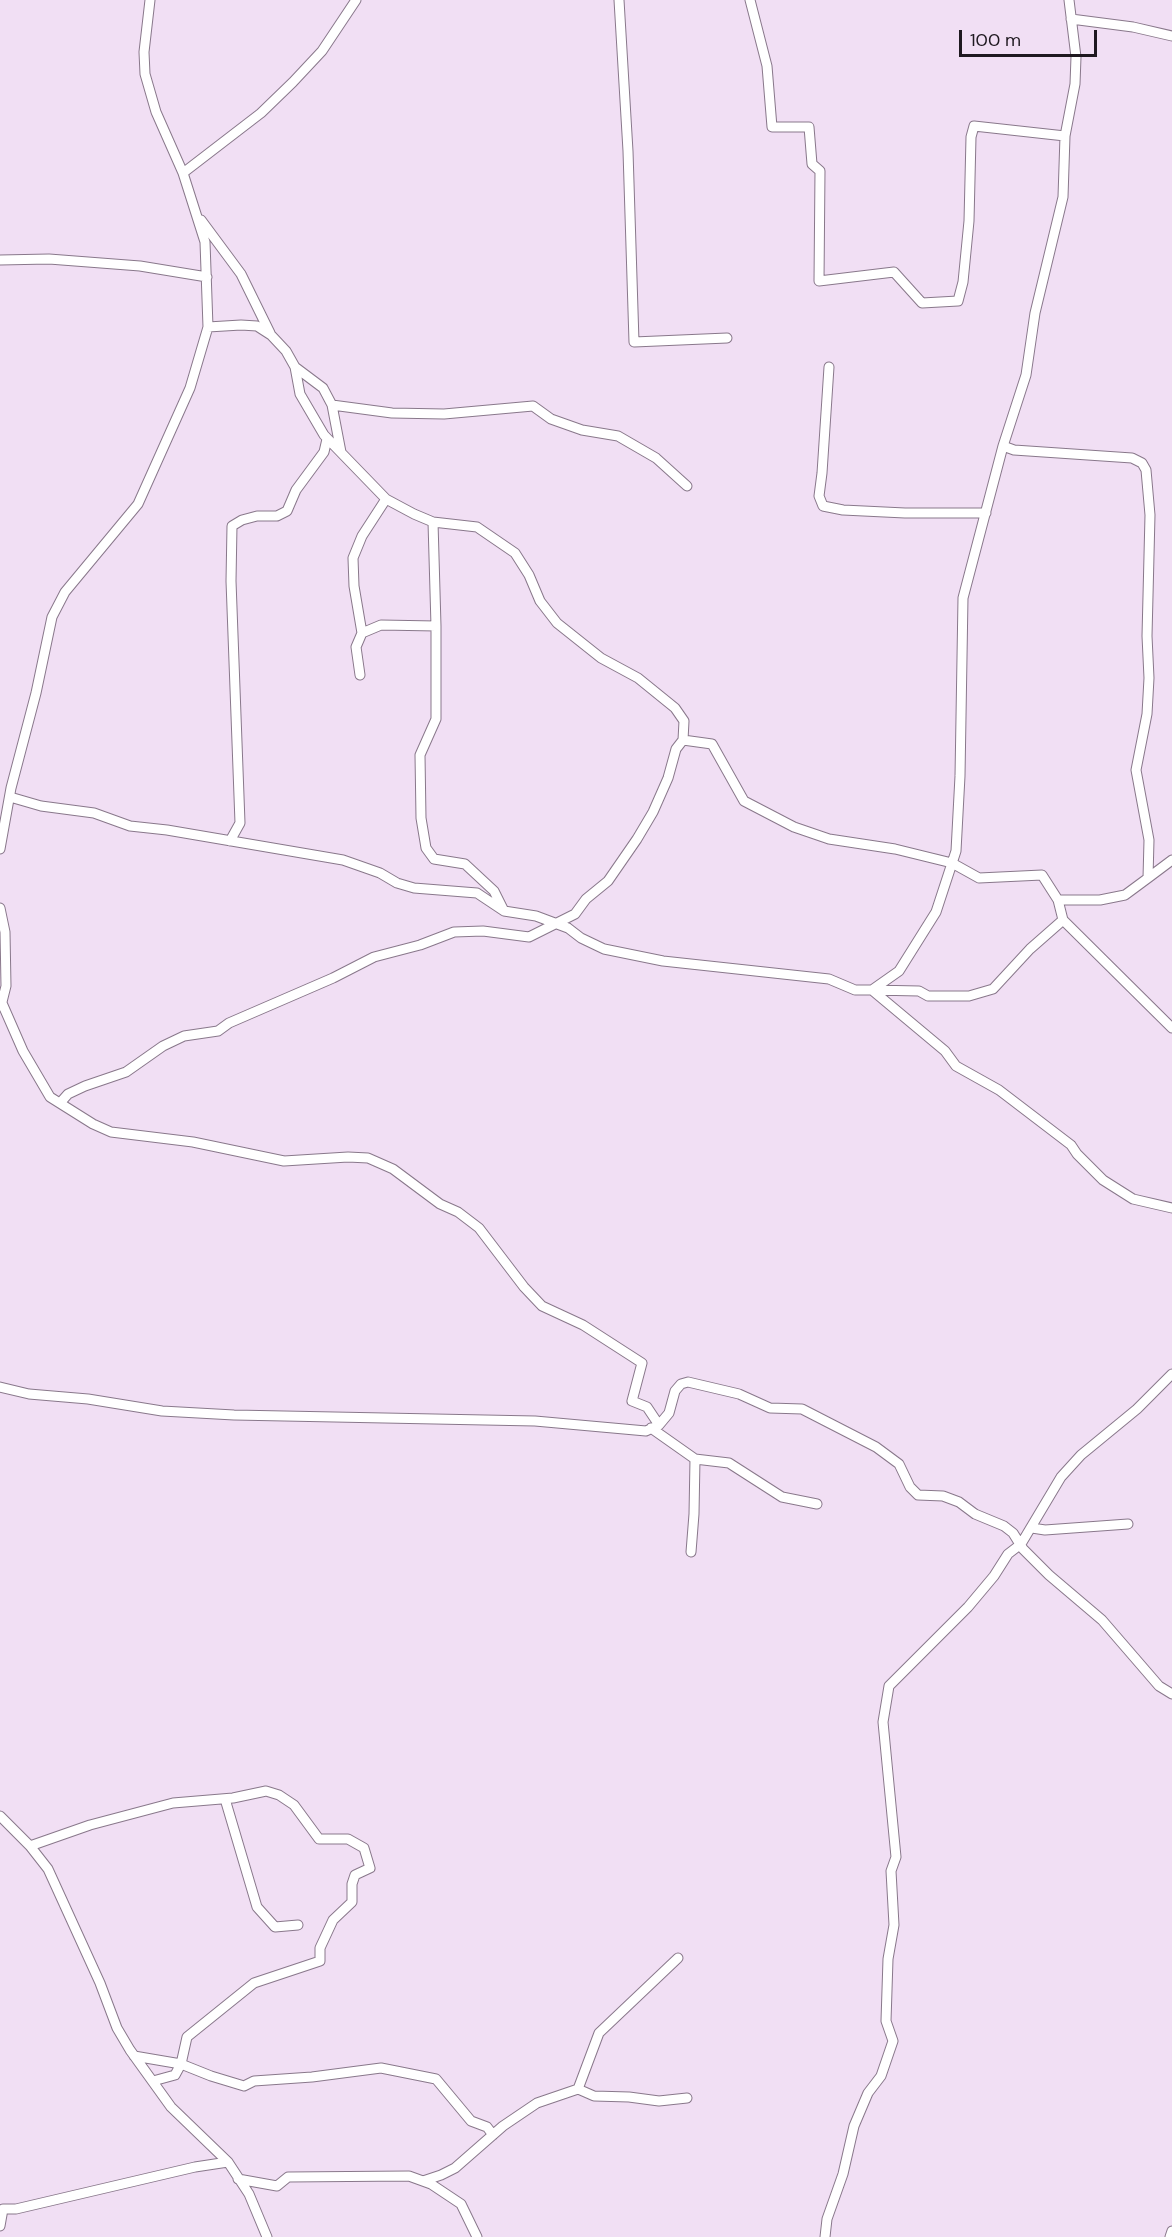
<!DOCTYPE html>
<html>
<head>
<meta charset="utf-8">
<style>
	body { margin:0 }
	#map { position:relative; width:1172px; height:2237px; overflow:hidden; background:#f1dff4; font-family:"DM Sans",sans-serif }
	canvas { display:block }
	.scale { position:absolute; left:959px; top:30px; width:138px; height:27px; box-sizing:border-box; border:3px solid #1f1920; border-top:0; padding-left:8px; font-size:18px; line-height:21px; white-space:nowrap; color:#1f1920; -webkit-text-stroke:4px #f1dff4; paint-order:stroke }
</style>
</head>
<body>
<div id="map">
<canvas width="1172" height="2237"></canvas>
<div class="scale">100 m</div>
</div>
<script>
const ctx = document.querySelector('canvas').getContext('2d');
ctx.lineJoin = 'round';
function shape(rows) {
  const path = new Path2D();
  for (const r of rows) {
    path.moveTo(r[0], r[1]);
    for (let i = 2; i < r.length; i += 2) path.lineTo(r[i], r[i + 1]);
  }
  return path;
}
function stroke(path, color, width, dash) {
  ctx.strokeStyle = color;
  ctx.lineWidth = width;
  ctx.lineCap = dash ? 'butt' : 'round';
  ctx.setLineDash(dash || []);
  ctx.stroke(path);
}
const street = shape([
	[619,0,628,151,634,342,727,338],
	[750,0,767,66,772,127,809,127,812,164,820,171,819,281,894,272,922,303,958,301,963,282,969,221,971,137,974,126,1065,136],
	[1071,19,1133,27,1172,36],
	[183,173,261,113,293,82,322,51,356,0],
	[201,220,241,274,270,333],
	[0,260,49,259,140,266,207,277],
	[295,367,323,388,332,405,341,452],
	[829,367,822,473,819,496,823,506,843,510,905,513,986,513],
	[332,405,392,413,444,414,533,406,551,419,582,430,618,436,656,458,687,486],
	[1003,446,1014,450,1132,458,1142,463,1146,470,1150,515,1147,636,1149,678,1147,714,1136,770,1149,840,1148,878,1172,860],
	[436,626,436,719,420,755,421,818,426,848,434,859,465,864,494,891,503,909],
	[362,633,354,586,353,558,362,536,386,499],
	[360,675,356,647,362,633,381,625,436,626,433,522],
	[683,740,712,744,744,801,794,827,829,839,895,849,952,863,979,878,1042,875,1058,900],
	[10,797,41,806,94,813,130,826,167,830,343,860,380,873,397,883,414,888,477,893,504,911,536,916,568,928,581,938,604,949,663,961,829,979,855,990,872,990,899,971,936,912,956,851,960,776,963,598,1003,446,1026,375,1035,313,1063,197,1065,136,1075,84,1076,57,1069,0],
	[230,841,240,823,231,581,232,526,242,520,257,516,277,516,287,511,296,490,324,452,327,439],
	[0,849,11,788,36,693,52,617,65,592,138,504,190,388,208,327,205,242,183,173,156,112,145,74,144,52,150,0],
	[1148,878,1125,895,1100,900,1058,900,1063,920,1172,1028],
	[0,908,5,932,6,986,1,1006],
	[872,990,945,1051,956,1066,999,1090,1071,1145,1077,1154,1103,1180,1133,1199,1172,1208],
	[872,990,919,991,928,996,969,996,993,989,1030,949,1063,920],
	[2,1003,23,1051,50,1097,93,1124,111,1132,193,1142,284,1161,348,1157,368,1158,393,1169,440,1204,458,1212,479,1228,524,1287,542,1306,583,1325,642,1363,632,1401,647,1407,659,1425],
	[60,1103,68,1094,85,1086,126,1072,163,1046,184,1036,218,1031,229,1023,333,978,374,957,420,945,454,932,483,931,529,937,575,914,586,899,608,881,637,839,653,812,668,778,676,749,683,740,684,721,675,708,638,678,601,658,557,623,540,601,529,575,515,553,477,527,433,522,414,514,386,499,324,435,300,394,295,367,286,351,271,335,257,326,241,325,208,327],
	[0,1387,29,1394,88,1399,162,1411,234,1415,535,1421,646,1431,659,1425,669,1413,675,1391,681,1384,688,1382,739,1394,770,1408,802,1409,876,1447,899,1464,910,1487,918,1495,943,1496,959,1502,975,1514,1004,1526,1013,1533,1023,1549,1049,1575,1102,1620,1159,1686,1172,1694],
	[651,1428,695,1459,729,1463,782,1497,817,1504],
	[1032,1528,1045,1530,1128,1524],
	[691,1552,694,1514,695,1459],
	[225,1799,257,1907,275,1927,298,1925],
	[0,1816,30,1846,48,1869,100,1983,117,2028,130,2050,171,2107,228,2162,249,2194,267,2237],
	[30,1846,90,1825,173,1803,233,1798,266,1791,279,1795,294,1805,319,1839,348,1839,364,1848,370,1868,355,1875,352,1884,352,1902,333,1920,320,1948,320,1961,254,1983,187,2037,181,2064,175,2075,153,2081],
	[134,2056,181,2064,211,2076,244,2086,254,2081,312,2077,381,2068,436,2079,471,2121,487,2127,493,2135],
	[578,2089,594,2096,629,2097,659,2101,687,2098],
	[238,2179,277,2186,288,2177,409,2176,431,2184,461,2204,477,2237],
	[423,2181,441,2175,455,2168,503,2126,537,2103,578,2089,599,2033,678,1958],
	[0,2226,3,2209,16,2209,195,2167,228,2162],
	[825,2237,827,2219,843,2174,854,2126,868,2093,881,2076,893,2041,886,2021,888,1959,894,1925,891,1871,896,1857,883,1722,889,1686,968,1607,994,1576,1008,1554,1021,1544,1061,1477,1081,1455,1137,1409,1172,1374],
	[1170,2237,1172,2231]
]);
stroke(street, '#89788b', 11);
stroke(street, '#fff', 9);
</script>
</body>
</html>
